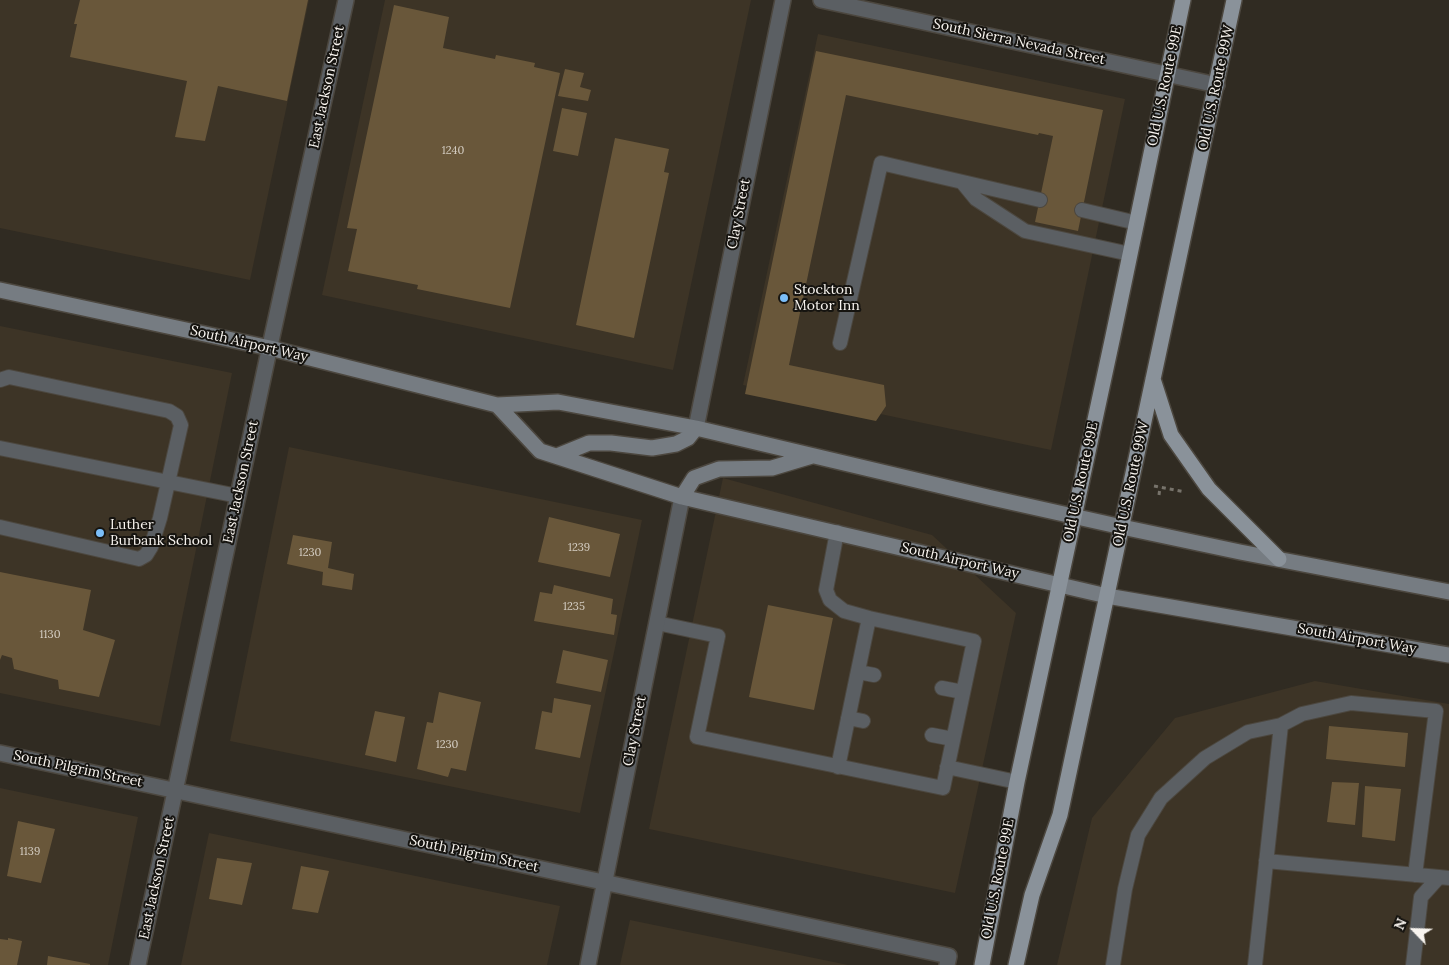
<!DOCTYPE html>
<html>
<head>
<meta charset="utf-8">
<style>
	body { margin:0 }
	#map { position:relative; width:1449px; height:965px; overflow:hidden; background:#302b22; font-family:Lora,serif }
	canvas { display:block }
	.north { position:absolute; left:1389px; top:905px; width:50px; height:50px; -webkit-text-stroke:4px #161410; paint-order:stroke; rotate:294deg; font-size:14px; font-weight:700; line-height:20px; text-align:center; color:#f8f4ef }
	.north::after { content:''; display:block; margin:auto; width:18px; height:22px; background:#f8f4ef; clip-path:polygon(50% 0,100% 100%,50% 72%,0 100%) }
</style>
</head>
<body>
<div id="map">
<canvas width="1449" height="965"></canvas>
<div class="north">N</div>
</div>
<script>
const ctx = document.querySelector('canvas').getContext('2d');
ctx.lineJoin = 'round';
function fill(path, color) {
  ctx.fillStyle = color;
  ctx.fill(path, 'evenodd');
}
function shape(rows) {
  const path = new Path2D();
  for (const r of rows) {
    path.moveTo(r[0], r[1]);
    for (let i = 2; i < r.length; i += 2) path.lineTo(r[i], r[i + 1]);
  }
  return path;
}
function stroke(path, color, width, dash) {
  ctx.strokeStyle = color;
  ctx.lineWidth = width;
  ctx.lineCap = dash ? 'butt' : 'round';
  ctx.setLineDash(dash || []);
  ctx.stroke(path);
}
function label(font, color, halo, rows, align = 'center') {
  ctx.font = font + ' Lora,serif';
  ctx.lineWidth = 4;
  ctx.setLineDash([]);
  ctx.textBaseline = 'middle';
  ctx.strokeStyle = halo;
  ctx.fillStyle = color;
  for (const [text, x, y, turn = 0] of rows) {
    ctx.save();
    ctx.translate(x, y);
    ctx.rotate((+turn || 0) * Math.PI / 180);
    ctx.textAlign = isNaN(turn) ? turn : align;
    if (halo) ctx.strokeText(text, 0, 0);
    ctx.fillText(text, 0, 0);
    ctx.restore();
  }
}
fill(shape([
	[0,0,309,0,250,280,0,228],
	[385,0,751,0,673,370,322,295],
	[818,34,1125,99,1051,450,743,385],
	[0,326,232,373,160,726,0,693],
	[289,447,642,520,580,813,230,741],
	[723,478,932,535,1016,613,955,893,649,829],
	[1315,681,1449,704,1449,965,1057,965,1092,818,1175,718],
	[0,788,138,817,108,965,0,965],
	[209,833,560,906,547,965,181,965],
	[630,920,848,965,620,965]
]), '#3d3426');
fill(shape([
	[80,0,308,0,287,101,218,86,205,141,175,137,187,81,70,57,77,24,74,24],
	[394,5,449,17,443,48,495,59,496,55,535,63,534,67,560,73,510,308,417,289,418,285,348,271,357,229,347,228],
	[816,51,1103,110,1078,231,1035,222,1053,136,1039,133,1038,135,846,95,789,365,884,385,886,406,876,421,745,394],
	[565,69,584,73,580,87,591,90,588,101,558,96],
	[562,108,587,113,578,156,553,151],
	[615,138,669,149,664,172,669,173,634,338,576,325],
	[549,517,620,534,610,577,538,562],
	[293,535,332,542,328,568,354,574,352,590,322,585,323,572,287,564],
	[0,572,91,590,83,630,115,640,99,697,59,689,58,680,14,669,12,658,2,655,0,660],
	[554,585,613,599,611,614,617,615,614,635,534,621,540,592,552,594],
	[768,605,833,618,814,710,749,697],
	[563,650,608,660,601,692,556,683],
	[439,692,481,702,466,771,451,768,448,777,417,769,427,722,433,723],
	[554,698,591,705,580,758,535,749,542,711,552,713],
	[375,711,405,717,396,762,365,755],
	[1329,726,1408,733,1405,767,1326,759],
	[1332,782,1359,783,1355,825,1327,822],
	[1365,786,1401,789,1395,841,1362,837],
	[18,821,55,829,41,883,7,876],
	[217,858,252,863,242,905,209,899],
	[301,866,329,871,318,913,292,909],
	[8,938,22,941,17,965,0,965,0,939,8,940],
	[48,956,90,964,90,965,47,965]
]), '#69573a');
const service = shape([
	[962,182,976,199,1025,231,1130,254],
	[1082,210,1137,223],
	[840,343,881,163,1040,200],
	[0,380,9,377,169,411,177,416,181,425,160,518,151,547,146,555,139,559,0,527],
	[0,448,238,496],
	[837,532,826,590,830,600,844,611,869,618],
	[657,623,718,636,697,737,943,788,974,641,869,618,838,767],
	[858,672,874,675],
	[942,688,963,692],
	[848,718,863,721],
	[1281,725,1302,714,1351,703,1436,711,1415,875],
	[932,735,953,739],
	[947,767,1017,782],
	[1266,861,1439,877],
	[1113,965,1125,889,1138,835,1161,798,1205,758,1248,732,1281,725,1255,965],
	[1413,965,1421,897,1439,877,1449,878]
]);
const minor = shape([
	[821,0,1217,85],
	[696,428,783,0],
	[0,753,949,956,947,965],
	[138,965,268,355,346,0],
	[588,965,682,497]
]);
const secondary = shape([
	[0,290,270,348,497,405,558,402,696,428,992,498,1122,527,1240,552,1449,592],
	[497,405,540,451,682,497,1107,596,1449,655],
	[557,456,589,443,611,443,652,448,676,444,688,438,696,428],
	[682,497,694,478,719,469,772,468,812,456]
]);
const primary = shape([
	[1153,379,1171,435,1209,489,1279,559],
	[982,965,1017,782,1113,336,1183,0],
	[1016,965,1032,895,1060,815,1234,0]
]);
stroke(service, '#4c473f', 16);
stroke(minor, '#4c473f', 18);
stroke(secondary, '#4c473f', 18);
stroke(primary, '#4c473f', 18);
stroke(shape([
	[1154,486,1185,492],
	[1159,495,1160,487]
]), '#77736b', 3, [4, 4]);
stroke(service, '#5b5f63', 14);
stroke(minor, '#5b5f63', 15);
stroke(secondary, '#767c82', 15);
stroke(primary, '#8a929a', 15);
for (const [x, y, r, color] of [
	[784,298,5,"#7bbef8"],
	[100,533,5,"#7bbef8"]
]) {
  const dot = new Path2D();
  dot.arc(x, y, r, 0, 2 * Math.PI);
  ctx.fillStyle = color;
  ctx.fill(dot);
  stroke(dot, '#161410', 2);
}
label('11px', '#d4cdc2', null, [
	["1240",453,151],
	["1239",579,548],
	["1230",310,553],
	["1235",574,607],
	["1130",50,635],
	["1230",447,745],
	["1139",30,852]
]);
label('14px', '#f8f4ef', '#161410', [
	["South Sierra Nevada Street",1019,42,12],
	["Old U.S. Route 99E",1165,86,-78],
	["East Jackson Street",327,87,-78],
	["Old U.S. Route 99W",1216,88,-78],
	["Clay Street",739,214,-79],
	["South Airport Way",249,344,13],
	["East Jackson Street",241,482,-78],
	["Old U.S. Route 99E",1081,482,-78],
	["Old U.S. Route 99W",1131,484,-78],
	["South Airport Way",960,561,13],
	["South Airport Way",1357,639,10],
	["Clay Street",635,731,-79],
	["South Pilgrim Street",78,769,12],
	["South Pilgrim Street",474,854,12],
	["East Jackson Street",157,878,-78],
	["Old U.S. Route 99E",998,879,-79]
]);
label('14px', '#f8f4ef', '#161410', [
	["Stockton",794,290],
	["Motor Inn",794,306],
	["Luther",110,525],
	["Burbank School",110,541]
], 'left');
</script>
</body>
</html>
